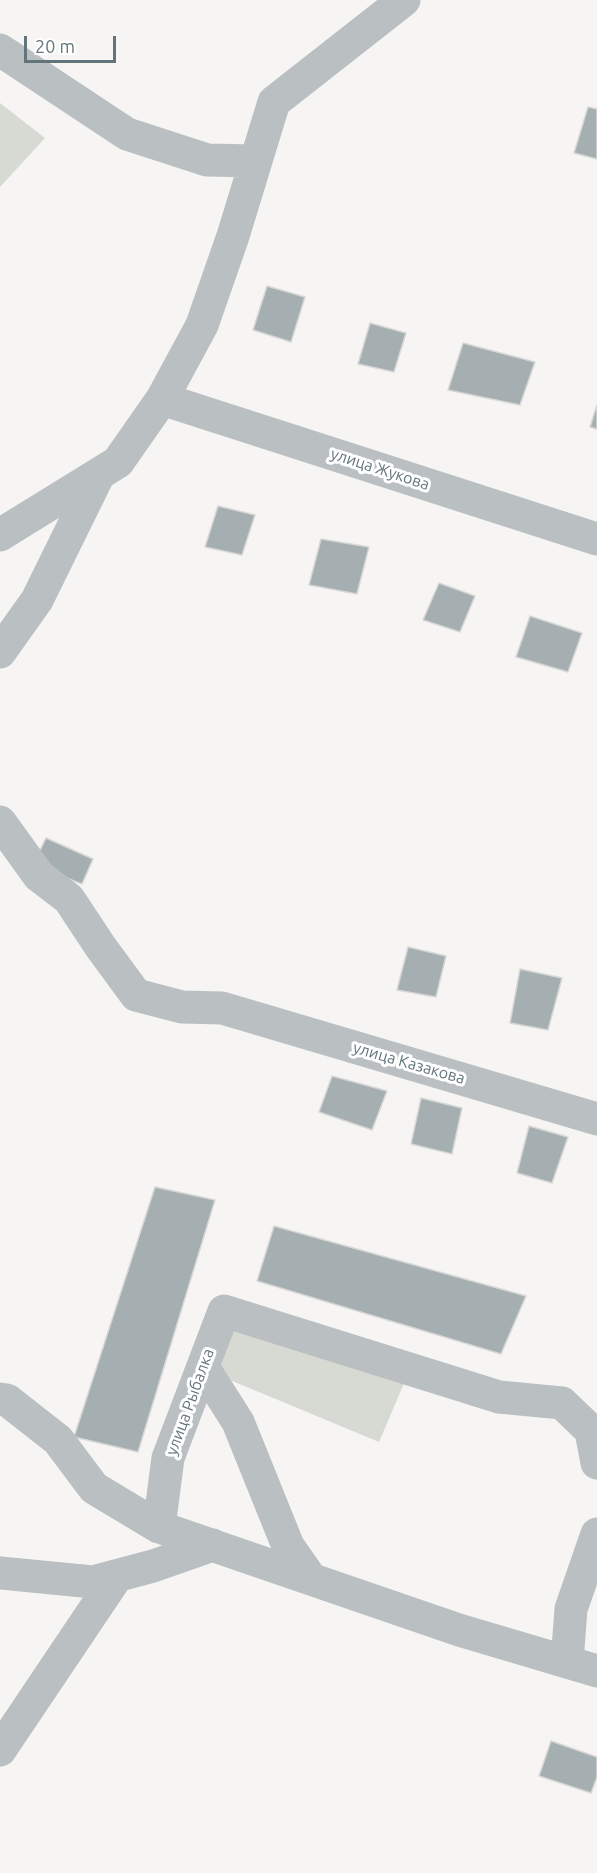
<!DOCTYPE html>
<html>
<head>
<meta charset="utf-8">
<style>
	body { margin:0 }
	#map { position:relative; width:597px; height:1873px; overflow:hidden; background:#f6f5f3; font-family:Ubuntu,sans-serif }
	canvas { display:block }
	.scale { position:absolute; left:24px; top:36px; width:92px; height:27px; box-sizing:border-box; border:3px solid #63757b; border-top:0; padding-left:8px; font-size:18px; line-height:21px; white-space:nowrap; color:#63757b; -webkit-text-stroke:4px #fff; paint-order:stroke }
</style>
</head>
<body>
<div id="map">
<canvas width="597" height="1873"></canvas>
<div class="scale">20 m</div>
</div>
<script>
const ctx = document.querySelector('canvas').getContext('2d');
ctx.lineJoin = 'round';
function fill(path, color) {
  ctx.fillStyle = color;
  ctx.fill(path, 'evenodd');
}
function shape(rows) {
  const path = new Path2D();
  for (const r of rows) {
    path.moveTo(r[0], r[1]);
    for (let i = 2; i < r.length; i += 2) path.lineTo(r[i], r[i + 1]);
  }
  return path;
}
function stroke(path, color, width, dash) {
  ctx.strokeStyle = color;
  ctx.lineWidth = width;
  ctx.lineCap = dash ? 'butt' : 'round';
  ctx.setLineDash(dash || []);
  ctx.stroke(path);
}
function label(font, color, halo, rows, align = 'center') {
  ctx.font = font + ' Ubuntu,sans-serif';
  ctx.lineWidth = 6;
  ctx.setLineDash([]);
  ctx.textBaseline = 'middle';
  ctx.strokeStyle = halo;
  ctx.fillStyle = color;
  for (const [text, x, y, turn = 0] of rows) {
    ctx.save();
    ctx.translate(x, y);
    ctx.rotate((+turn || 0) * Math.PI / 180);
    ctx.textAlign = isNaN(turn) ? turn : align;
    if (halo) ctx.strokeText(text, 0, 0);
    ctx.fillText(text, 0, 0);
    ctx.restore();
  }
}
fill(shape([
	[0,103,45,138,0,187],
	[234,1322,408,1374,379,1442,218,1375]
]), '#d6dad2');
const building = shape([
	[588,107,597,109,597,159,574,153,588,107],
	[267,286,305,297,291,342,253,330,267,286],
	[370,323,406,333,394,372,358,364,370,323],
	[463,343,535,362,520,405,448,390,463,343],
	[597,405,597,429,590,427,597,405],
	[218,506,255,515,242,555,205,547,218,506],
	[321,539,369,547,357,594,309,585,321,539],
	[439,583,475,596,460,632,423,620,439,583],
	[530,616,582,633,568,672,516,657,530,616],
	[46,838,93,859,82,884,33,865,46,838],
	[408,947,446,956,436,997,397,990,408,947],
	[520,969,562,978,548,1030,510,1023,520,969],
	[332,1076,387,1091,372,1130,319,1112,332,1076],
	[421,1098,462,1108,452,1154,411,1144,421,1098],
	[529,1126,568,1137,552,1183,517,1173,529,1126],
	[155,1187,215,1200,138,1452,74,1437,155,1187],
	[274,1226,526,1296,501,1354,257,1281,274,1226],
	[551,1741,597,1757,597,1777,591,1793,539,1776,551,1741]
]);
fill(building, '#a5aeb1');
stroke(building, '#d7d7d5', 1.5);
stroke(shape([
	[0,50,127,134,207,160,256,161],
	[162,399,597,539],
	[0,535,118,462,162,399,202,325,233,236,274,102,404,0],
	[0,652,37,600,98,476],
	[0,822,39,876,69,899,100,946,136,995,182,1007,222,1008,597,1119],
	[203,1367,238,1422,288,1546,311,1579],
	[0,1399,7,1400,58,1440,94,1488,159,1527],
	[597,1463,591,1431,562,1403,499,1397,224,1311,168,1458,159,1527,459,1630,597,1671],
	[0,1573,93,1582,153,1566,213,1545],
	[567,1662,571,1609,597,1534],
	[0,1750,117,1576]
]), '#bac0c2', 33);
label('16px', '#63757b', '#fff', [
	["улица Жукова",380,469,18],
	["улица Казакова",409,1063,16],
	["улица Рыбалка",190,1402,-70]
]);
</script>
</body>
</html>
